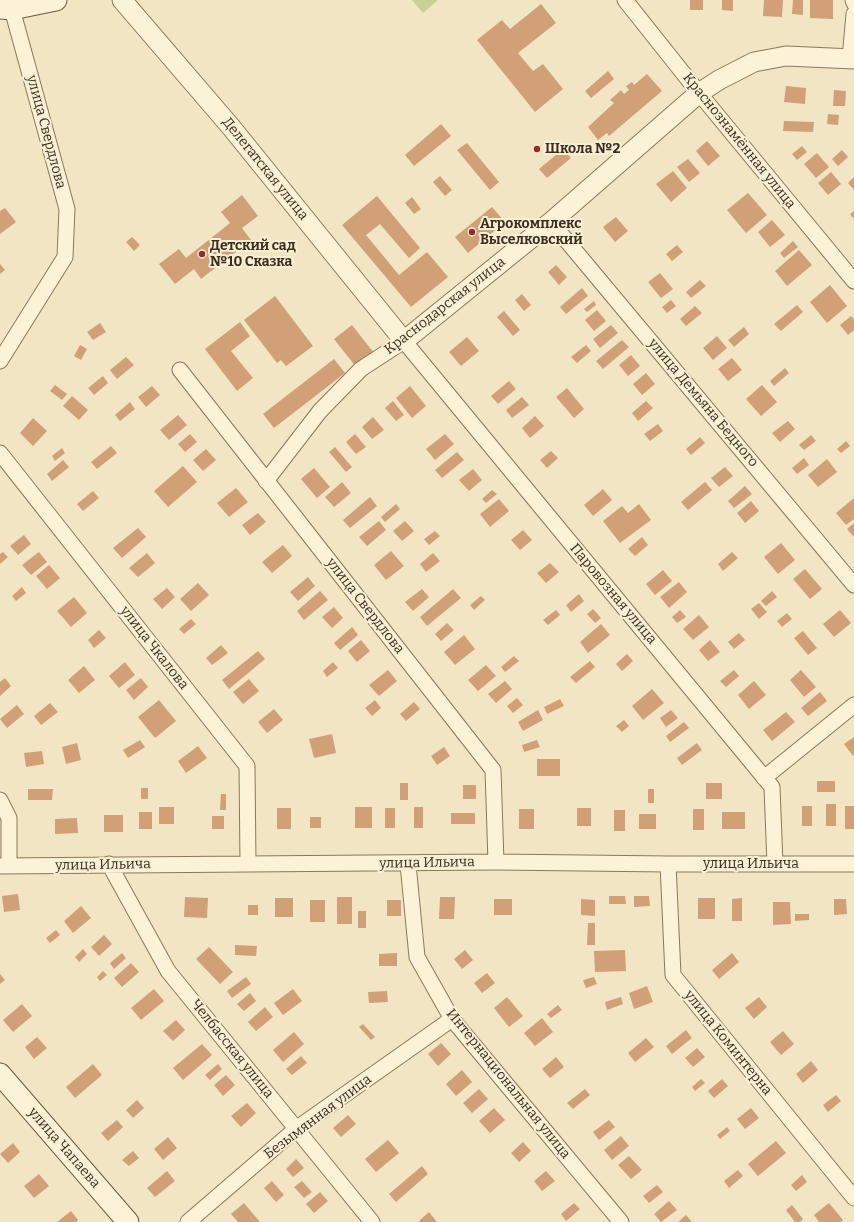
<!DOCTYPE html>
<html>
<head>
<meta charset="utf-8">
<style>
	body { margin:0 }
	canvas { display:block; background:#f1e5c3 }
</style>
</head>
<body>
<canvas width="854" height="1222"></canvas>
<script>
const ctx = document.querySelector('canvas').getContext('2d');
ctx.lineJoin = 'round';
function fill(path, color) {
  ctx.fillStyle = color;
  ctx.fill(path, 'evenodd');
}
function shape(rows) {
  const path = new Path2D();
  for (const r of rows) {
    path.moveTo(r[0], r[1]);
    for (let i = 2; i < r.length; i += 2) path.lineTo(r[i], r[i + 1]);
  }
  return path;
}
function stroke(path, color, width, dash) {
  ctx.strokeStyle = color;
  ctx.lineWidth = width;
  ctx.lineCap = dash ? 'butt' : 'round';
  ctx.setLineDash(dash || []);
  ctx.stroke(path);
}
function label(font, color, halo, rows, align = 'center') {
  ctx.font = font + ' Bitter,serif';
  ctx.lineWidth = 4;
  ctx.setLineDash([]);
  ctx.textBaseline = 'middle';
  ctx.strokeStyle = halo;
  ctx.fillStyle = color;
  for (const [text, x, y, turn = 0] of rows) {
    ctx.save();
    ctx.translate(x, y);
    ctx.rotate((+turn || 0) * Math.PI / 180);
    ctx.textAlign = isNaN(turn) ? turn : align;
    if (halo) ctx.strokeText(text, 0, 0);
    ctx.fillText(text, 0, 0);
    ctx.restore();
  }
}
fill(shape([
	[412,0,438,0,423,13]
]), '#c7d096');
fill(shape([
	[690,0,703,0,703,10,690,10],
	[722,0,733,0,733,11,722,10],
	[764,0,783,0,782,17,763,16],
	[793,0,803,0,803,15,792,14],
	[810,0,833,0,833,19,810,18],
	[541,4,556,23,518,53,533,71,543,64,563,89,535,112,477,40,502,20,510,29],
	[608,71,614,79,591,98,585,91],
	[647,74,662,91,609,136,607,133,598,140,588,127,614,103,610,100,621,90,624,94,629,90,626,86,632,82,634,85],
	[786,86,806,88,805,104,784,102],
	[834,90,846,91,845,106,833,106],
	[828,114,839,115,838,125,827,124],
	[784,121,814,122,813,132,783,131],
	[441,124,451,136,414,166,405,155],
	[707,141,720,156,708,166,696,151],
	[467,143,499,182,490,190,457,150],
	[802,146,807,152,797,160,792,154],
	[563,149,571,158,547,178,539,169],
	[842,150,848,157,838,166,832,159],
	[817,153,829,167,816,178,804,164],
	[688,159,700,173,689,182,677,167],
	[673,171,687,188,671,202,656,184],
	[831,172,841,184,828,195,818,183],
	[440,176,452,190,445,196,433,182],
	[854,177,854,190,848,183],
	[748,193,767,215,746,233,727,210],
	[242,195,258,216,242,228,251,240,201,279,194,269,175,284,159,264,179,249,186,258,230,223,221,212],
	[377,196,420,248,409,258,380,224,366,235,399,275,427,252,448,277,411,307,342,225],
	[412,197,421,209,414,214,405,203],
	[492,207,505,222,468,253,455,237],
	[5,208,16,222,0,234,0,211],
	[854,211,854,219,850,214],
	[616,217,628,231,615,242,603,227],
	[772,220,785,235,770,247,758,232],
	[132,237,140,245,134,251,126,242],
	[793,241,798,247,784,258,780,253],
	[677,245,683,252,672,261,666,254],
	[799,250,812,265,787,286,775,271],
	[0,264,5,270,0,274],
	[556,265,567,277,559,285,548,272],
	[660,273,673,289,661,298,648,282],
	[700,280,706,286,691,298,686,292],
	[830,285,847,306,827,323,810,302],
	[582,288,588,296,566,314,560,307],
	[522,294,531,305,524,311,515,300],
	[275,296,313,346,286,366,281,360,277,363,244,320],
	[671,300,676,306,667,313,662,307],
	[594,301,596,305,587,312,584,309],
	[797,305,803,312,781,331,774,324],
	[695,306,702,313,686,326,680,319],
	[597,310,606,321,594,331,585,320],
	[504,311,520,330,513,336,497,317],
	[851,316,854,319,854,330,848,335,840,325],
	[240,322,250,336,231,351,253,378,237,391,205,349],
	[100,323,106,332,93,340,87,332],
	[352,325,374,353,356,367,334,339],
	[611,325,618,333,600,348,593,339],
	[744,327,749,334,734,347,728,340],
	[717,336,727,348,713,360,703,348],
	[467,337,479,351,461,366,449,352],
	[622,340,629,347,603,369,596,361],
	[80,345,87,349,81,360,74,356],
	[586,345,591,351,577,363,571,357],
	[631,355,640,366,628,376,619,365],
	[126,357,134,365,117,379,110,370],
	[732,358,742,370,728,381,718,369],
	[334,359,345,373,274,428,263,414],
	[785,368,789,373,774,386,770,381],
	[646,373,655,384,642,395,633,384],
	[103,376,108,383,94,395,88,388],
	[509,381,516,389,498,404,491,396],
	[55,385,67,394,62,400,50,391],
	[762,385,777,402,761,416,746,399],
	[152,386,160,395,146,407,138,397],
	[410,386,426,406,412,418,396,398],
	[567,388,584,409,574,418,556,397],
	[72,396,88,410,79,420,63,406],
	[522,397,529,405,512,418,506,410],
	[393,401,404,415,396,421,385,408],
	[646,401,653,408,638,421,632,413],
	[130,402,135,409,120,421,115,415],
	[178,415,187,425,169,440,160,430],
	[535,416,544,426,530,438,522,428],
	[373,417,384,430,372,439,362,427],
	[33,418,47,431,33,446,20,433],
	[788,421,795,429,780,442,772,433],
	[658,424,663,431,650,441,644,434],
	[190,434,197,442,185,452,178,444],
	[355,434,366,447,356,454,346,442],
	[445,434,454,444,435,460,426,449],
	[811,435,816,441,804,450,799,445],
	[700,437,705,443,691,455,686,449],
	[846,441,850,446,841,453,837,449],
	[111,446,117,453,97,469,91,462],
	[335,447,352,467,346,472,329,452],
	[62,448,65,453,55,461,52,456],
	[206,449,216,460,203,471,193,460],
	[551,451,558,458,547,468,540,460],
	[457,452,464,460,442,478,435,470],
	[804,458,809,465,797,474,792,468],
	[827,459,837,472,818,487,808,475],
	[63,460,69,467,52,481,47,474],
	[183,466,197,482,168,507,154,491],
	[725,467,733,476,719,487,711,478],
	[314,468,330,487,317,498,301,479],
	[473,469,482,480,469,491,459,480],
	[342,482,351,493,334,507,325,497],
	[705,482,712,490,688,510,681,502],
	[745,486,752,494,734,508,728,501],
	[236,488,248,502,229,517,217,503],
	[603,489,612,500,593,516,584,505],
	[492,490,497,494,486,503,482,499],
	[93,491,99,498,83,511,77,504],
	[370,497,377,506,350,528,343,520],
	[854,498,854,519,846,525,836,513],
	[499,499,509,511,490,527,480,514],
	[751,501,759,511,745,523,737,513],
	[396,504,400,509,385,522,381,517],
	[639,504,651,520,620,543,603,521,622,506,628,513],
	[258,513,266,522,250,535,242,525],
	[379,521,386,530,367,546,359,537],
	[405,521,414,531,402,541,393,531],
	[854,523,854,537,847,529],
	[138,528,146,537,122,558,113,548],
	[523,530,532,540,520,550,511,540],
	[435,531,440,536,429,545,424,539],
	[24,535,31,544,18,555,10,546],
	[642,537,648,545,635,556,628,549],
	[781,543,795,560,778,574,764,557],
	[283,545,292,556,272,573,262,562],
	[391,551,404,566,386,580,374,565],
	[3,552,8,557,0,564,0,554],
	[39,552,47,562,31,575,22,565],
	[732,552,738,558,723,571,718,564],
	[147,553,155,563,138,577,129,568],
	[433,553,440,561,426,572,420,564],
	[550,563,559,572,546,583,537,573],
	[49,565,60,578,47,589,36,576],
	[805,569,822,589,810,599,793,579],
	[663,570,672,581,655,595,646,584],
	[308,577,315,586,298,601,290,592],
	[679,582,687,592,669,608,660,597],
	[198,583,209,595,191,611,180,599],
	[22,587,26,593,16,601,12,596],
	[167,588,175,597,162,609,153,599],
	[422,589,429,597,413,611,405,602],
	[453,589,461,598,427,626,420,617],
	[320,591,328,600,304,620,297,611],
	[772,591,777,597,766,606,761,601],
	[579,594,584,601,571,612,566,605],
	[481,596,485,600,474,610,470,605],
	[74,597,87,613,71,627,57,611],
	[759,603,767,612,759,619,751,609],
	[334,607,343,618,332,628,322,617],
	[593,609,601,618,595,623,587,614],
	[556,610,560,615,548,625,543,620],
	[680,610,686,617,677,623,672,617],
	[840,610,851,623,834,637,823,624],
	[787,613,792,619,782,627,777,621],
	[699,615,709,627,693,640,683,629],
	[191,619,196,624,184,634,179,629],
	[447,623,454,630,441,641,435,634],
	[601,624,610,635,588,653,580,642],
	[352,627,358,635,340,650,334,643],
	[99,630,106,638,94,648,88,640],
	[803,631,817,648,808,655,794,638],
	[739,633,745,640,734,649,728,642],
	[464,635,475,649,455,665,444,652],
	[361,640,370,651,357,662,348,651],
	[710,640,720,652,708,661,699,650],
	[221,645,228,653,212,665,206,658],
	[258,651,265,659,229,689,222,680],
	[627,654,633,661,622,671,616,664],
	[514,656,519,661,505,672,501,667],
	[590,661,595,667,576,683,570,677],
	[125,662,135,675,119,688,109,676],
	[333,662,338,668,327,677,323,671],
	[486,665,496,676,478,691,468,680],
	[84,666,95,680,79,693,68,680],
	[388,670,397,681,379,696,369,685],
	[734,670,739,676,726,687,720,681],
	[801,670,816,687,804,697,790,680],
	[5,678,11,686,0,696,0,682],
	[141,678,148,687,134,700,126,690],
	[249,679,259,691,243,704,233,692],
	[505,681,512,689,496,703,488,694],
	[754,681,766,695,749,709,738,695],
	[652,689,664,703,643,720,632,706],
	[820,692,827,701,808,716,801,708],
	[517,698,523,705,513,713,507,706],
	[560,699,564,706,547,714,544,707],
	[159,700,176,721,155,738,138,717],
	[375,700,381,708,372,716,365,708],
	[414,702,420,709,406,721,400,714],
	[50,703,58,712,41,725,34,716],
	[17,705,24,714,7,728,0,719],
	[274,709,283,720,267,733,258,722],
	[538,710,543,720,523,731,518,722],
	[671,710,678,718,666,727,660,718],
	[786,712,795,722,772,741,763,730],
	[624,720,629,726,622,732,616,726],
	[684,722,689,728,670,742,666,736],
	[332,734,336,753,314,758,309,739],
	[854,737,854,755,853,756,844,744],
	[140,740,145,747,128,758,123,750],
	[537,740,540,747,524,752,522,745],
	[77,743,81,760,66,764,62,747],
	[697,743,702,750,682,765,677,758],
	[198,746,207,758,186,773,178,761],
	[444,747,450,756,437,765,431,756],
	[42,751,44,764,26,767,24,753],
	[537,759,560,759,560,776,537,776],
	[817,781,835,781,835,792,817,792],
	[400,783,408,783,408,800,400,800],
	[706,783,722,783,722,799,706,799],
	[463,785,476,785,476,799,463,799],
	[141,788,148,788,148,799,141,799],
	[28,789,53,789,52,800,28,800],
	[648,789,654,789,654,803,648,803],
	[221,794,226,794,226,810,220,810],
	[826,804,836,804,836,826,826,826],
	[802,806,812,806,812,826,802,826],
	[845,806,854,806,854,829,845,829],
	[159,807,174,807,174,824,159,824],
	[355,807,372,807,372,828,355,828],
	[414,807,423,807,423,828,414,828],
	[277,808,291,808,291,829,277,829],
	[385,808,395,808,395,828,385,828],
	[577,808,591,808,591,826,577,826],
	[519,809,534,809,534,829,519,829],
	[693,809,704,809,704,830,693,830],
	[614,810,625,810,625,831,614,831],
	[139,812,152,812,152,829,139,829],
	[722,812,745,812,745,829,722,829],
	[451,813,475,813,475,824,451,824],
	[639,814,656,814,656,829,639,829],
	[104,815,123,815,123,832,104,832],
	[212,816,224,816,224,829,212,829],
	[310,817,321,817,321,828,310,828],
	[77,818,78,833,55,834,55,819],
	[18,894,20,910,4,912,2,896],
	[609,896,625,896,626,904,609,904],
	[634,896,649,896,650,906,634,907],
	[185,897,208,898,207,918,184,917],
	[337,897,352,897,352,924,337,924],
	[440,897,455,897,454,919,439,919],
	[275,898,293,898,293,917,275,917],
	[698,898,715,898,715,919,698,919],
	[742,898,742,921,732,921,732,899],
	[494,899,512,899,512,915,494,915],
	[581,899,595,900,595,916,581,915],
	[834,899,846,899,847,914,834,915],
	[310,900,325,900,325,922,310,922],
	[387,900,401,900,401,916,387,916],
	[773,902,790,902,791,924,773,925],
	[248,905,258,905,258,915,248,915],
	[81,906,91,918,73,933,64,921],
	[358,911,366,911,366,928,358,928],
	[795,914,809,914,809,920,795,921],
	[588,923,595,923,595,945,587,945],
	[56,930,60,935,50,943,46,938],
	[104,935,112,944,99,956,91,947],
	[235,945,257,946,256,956,235,955],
	[209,947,233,972,220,984,196,959],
	[83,949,87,954,79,962,75,957],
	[465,950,473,960,462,969,454,959],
	[625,950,626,971,595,972,594,951],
	[122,953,126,958,114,969,110,963],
	[397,953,397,966,379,966,379,954],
	[732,953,739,962,719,979,712,970],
	[131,963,139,972,122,987,114,978],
	[103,971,107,975,100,981,97,977],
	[487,973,495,983,482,993,474,983],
	[0,974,5,980,0,984],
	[246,977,251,984,232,998,227,991],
	[594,977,597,984,586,988,583,980],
	[647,986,653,1002,634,1009,629,993],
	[154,989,164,1001,141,1020,131,1008],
	[293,989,302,1001,283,1015,274,1003],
	[387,991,388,1002,369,1003,368,992],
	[250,993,256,1001,244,1011,237,1004],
	[507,997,523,1016,509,1027,494,1008],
	[621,997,623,1004,607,1010,605,1002],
	[759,997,767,1007,754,1019,745,1008],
	[22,1004,32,1016,13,1032,3,1020],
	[558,1005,562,1010,551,1018,547,1014],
	[265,1007,273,1017,256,1031,248,1022],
	[542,1018,553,1032,535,1046,524,1033],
	[176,1020,185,1030,173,1041,163,1031],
	[363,1024,375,1037,371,1040,359,1027],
	[686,1030,692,1038,672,1054,666,1046],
	[783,1031,794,1044,781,1055,770,1042],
	[294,1032,304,1044,283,1062,273,1050],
	[37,1037,47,1048,34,1059,25,1047],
	[646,1038,654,1047,635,1062,628,1053],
	[441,1043,451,1054,438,1066,428,1054],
	[202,1044,212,1055,183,1080,173,1068],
	[697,1048,705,1057,693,1067,685,1058],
	[301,1056,307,1063,292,1075,286,1069],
	[556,1057,564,1067,550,1078,542,1069],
	[811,1061,818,1070,803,1083,796,1074],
	[93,1064,102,1075,75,1098,66,1087],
	[218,1064,222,1069,210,1080,205,1075],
	[462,1070,472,1082,456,1096,446,1084],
	[226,1075,235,1085,223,1096,214,1085],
	[701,1079,705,1083,695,1091,692,1087],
	[722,1079,728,1086,714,1098,708,1091],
	[479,1089,488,1099,472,1113,463,1103],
	[585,1089,590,1095,573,1109,567,1103],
	[836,1095,841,1101,828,1112,823,1105],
	[137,1100,144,1108,133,1118,126,1110],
	[247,1103,256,1113,241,1127,231,1116],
	[494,1108,505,1120,490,1133,479,1121],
	[751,1108,759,1118,745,1129,737,1119],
	[348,1115,356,1124,341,1137,333,1128],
	[117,1120,123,1127,108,1141,101,1133],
	[609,1120,615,1127,599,1140,593,1132],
	[727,1127,730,1131,720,1139,717,1135],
	[621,1136,629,1146,612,1160,604,1150],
	[168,1137,177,1148,163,1160,154,1149],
	[388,1140,399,1153,376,1172,365,1159],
	[776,1141,786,1153,758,1176,748,1164],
	[523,1142,531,1151,519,1162,511,1153],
	[13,1143,20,1152,8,1163,0,1154],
	[133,1151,139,1158,129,1166,122,1160],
	[629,1156,642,1170,631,1179,618,1165],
	[296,1159,304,1168,293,1177,286,1169],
	[422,1166,428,1174,396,1202,389,1194],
	[738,1170,743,1176,729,1188,724,1181],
	[167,1171,175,1181,155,1197,147,1188],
	[546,1171,555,1181,542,1191,534,1181],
	[39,1174,49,1186,34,1198,24,1186],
	[802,1175,807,1182,796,1191,791,1185],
	[272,1181,284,1195,276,1202,264,1188],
	[302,1181,312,1192,304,1198,294,1187],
	[657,1185,663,1192,649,1203,643,1196],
	[320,1192,328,1201,314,1213,306,1204],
	[669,1201,677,1210,661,1222,654,1214],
	[244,1203,260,1222,238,1222,231,1214],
	[574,1203,580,1209,566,1221,561,1214],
	[829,1203,843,1220,840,1222,819,1222,814,1215],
	[792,1205,803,1219,800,1222,795,1222,786,1210],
	[71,1211,78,1220,76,1222,57,1222],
	[429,1212,437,1222,418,1222],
	[686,1215,692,1222,678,1222]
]), '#d1a077');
const minor = shape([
	[625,0,699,93,854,281],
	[853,0,854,3],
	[850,59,854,14],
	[551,222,854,585],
	[0,361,65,257,67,209,12,9],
	[180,370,493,770,496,862],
	[0,453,247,766,248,864],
	[266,481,320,411,361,369,404,341,772,787,775,864],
	[764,778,854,705],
	[0,800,9,818,9,866],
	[109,864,168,971,372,1222],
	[408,864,417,957,452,1019,621,1222],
	[668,864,673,975,854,1198],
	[0,866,496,862,668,864,854,864],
	[188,1222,296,1129,452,1019]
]);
const tertiary = shape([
	[122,0,231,127,404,341,551,222,699,93,719,80,754,62,786,56,854,59]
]);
const secondary = shape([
	[0,8,12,9,56,0],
	[0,1074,128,1222]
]);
stroke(minor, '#8d7759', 17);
stroke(tertiary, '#8d7759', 21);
stroke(secondary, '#6e573c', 23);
stroke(minor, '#fbf2d7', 15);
stroke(tertiary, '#fbf2d7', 19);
stroke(secondary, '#fbf2d7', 21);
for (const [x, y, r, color] of [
	[537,149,4,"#9f2925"],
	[472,232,4,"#9f2925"],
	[202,254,4,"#9f2925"]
]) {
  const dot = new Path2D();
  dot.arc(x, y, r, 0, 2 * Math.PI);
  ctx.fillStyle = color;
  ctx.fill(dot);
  stroke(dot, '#f8efd4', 1.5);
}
label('14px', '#3c2d1e', '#f8efd4', [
	["улица Свердлова",46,132,75],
	["Краснознамённая улица",739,141,51],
	["Делегатская улица",265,169,51],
	["Краснодарская улица",445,306,-38],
	["улица Демьяна Бедного",703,403,50],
	["Паровозная улица",613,594,50],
	["улица Свердлова",365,606,52],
	["улица Чкалова",154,648,52],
	["улица Ильича",427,863,-1],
	["улица Ильича",751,864],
	["улица Ильича",103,865,-1],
	["улица Коминтерна",728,1043,51],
	["Челбасская улица",232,1049,51],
	["Интернациональная улица",508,1084,51],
	["Безымянная улица",318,1117,-37],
	["улица Чапаева",64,1148,49]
]);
label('bold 14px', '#3c2d1e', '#f8efd4', [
	["Школа №2",545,149],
	["Агрокомплекс",480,224],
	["Выселковский",480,240],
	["Детский сад",210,246],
	["№10 Сказка",210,262]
], 'left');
</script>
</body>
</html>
